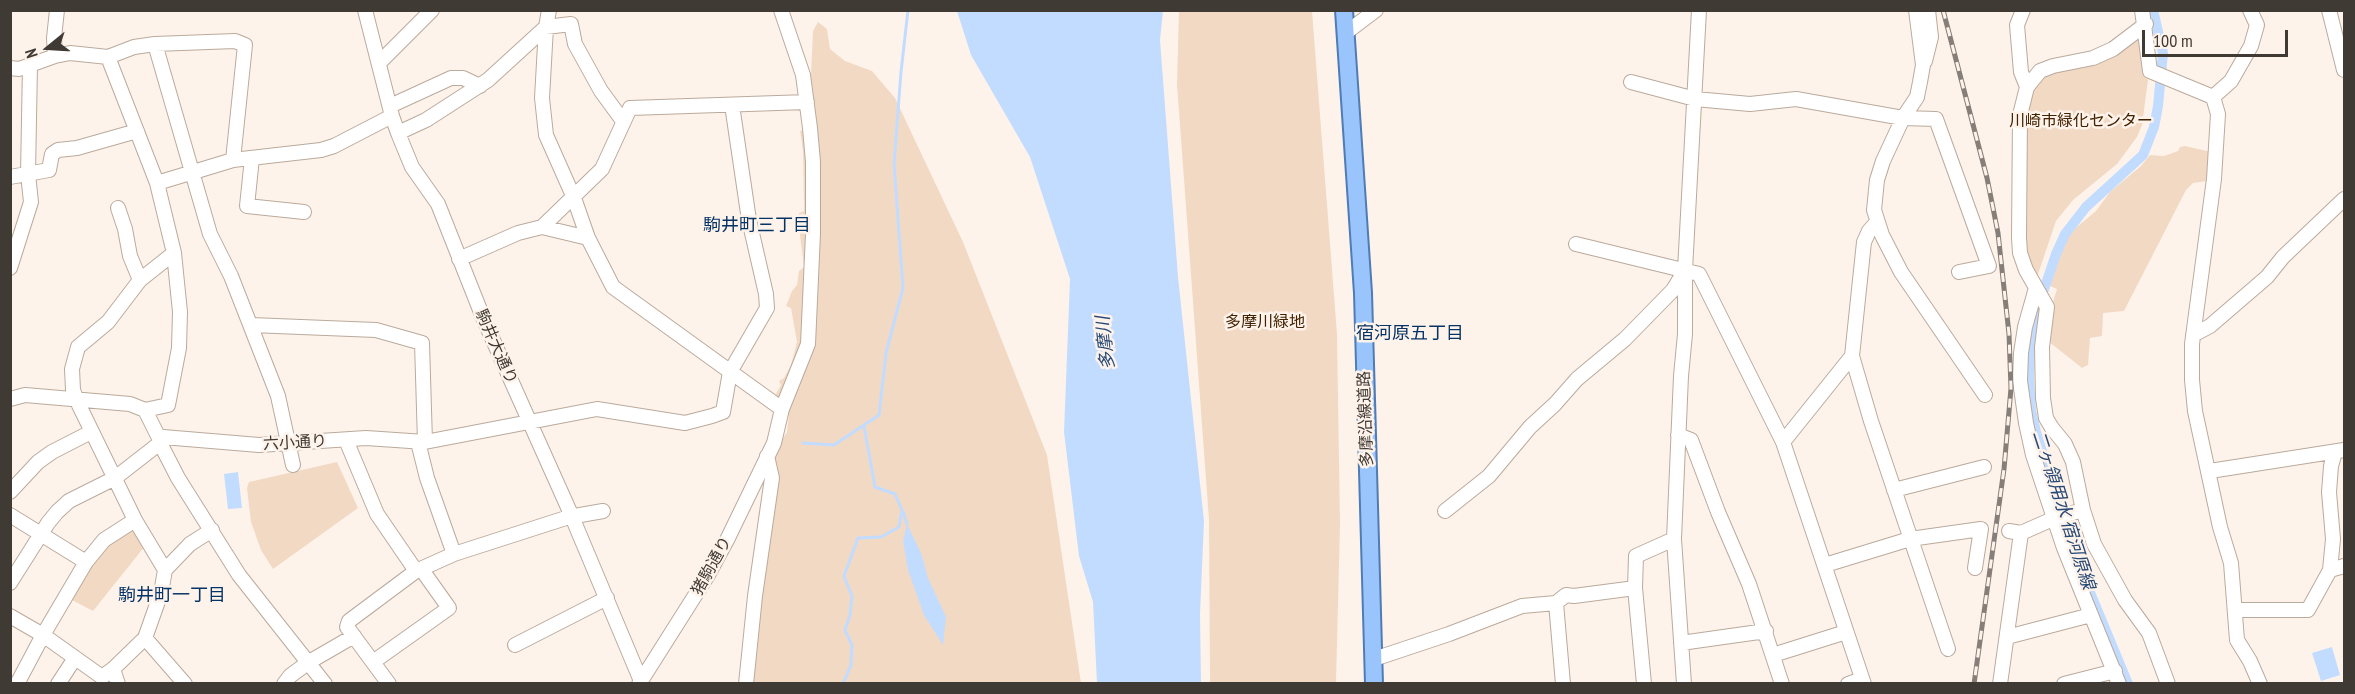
<!DOCTYPE html>
<html>
<head>
<meta charset="utf-8">
<style>
	body { margin:0 }
	#map { position:relative; width:2355px; height:694px; overflow:hidden; background:#fef3eb; font-family:"PT Sans Narrow",sans-serif }
	canvas { display:block }
	.frame { position:absolute; inset:0; border:12px solid #403a34; pointer-events:none }
	.north { position:absolute; left:18px; top:18px; width:60px; height:60px; -webkit-text-stroke:4px #fef3eb; paint-order:stroke; rotate:252deg; font-size:16px; font-weight:700; line-height:24px; text-align:center; color:#403a34 }
	.north::after { content:''; display:block; margin:auto; width:21px; height:27px; background:#403a34; clip-path:polygon(50% 0,100% 100%,50% 72%,0 100%) }
	.scale { position:absolute; left:2142px; top:30px; width:146px; height:27px; box-sizing:border-box; border:3px solid #403a34; border-top:0; padding-left:8px; font-size:18px; line-height:21px; white-space:nowrap; color:#403a34; -webkit-text-stroke:4px #fef3eb; paint-order:stroke }
</style>
</head>
<body>
<div id="map">
<canvas width="2355" height="694"></canvas>
<div class="frame"></div>
<div class="north">N</div>
<div class="scale">100 m</div>
</div>
<script>
const ctx = document.querySelector('canvas').getContext('2d');
ctx.lineJoin = 'round';
function fill(path, color) {
  ctx.fillStyle = color;
  ctx.fill(path, 'evenodd');
}
function shape(rows) {
  const path = new Path2D();
  for (const r of rows) {
    path.moveTo(r[0], r[1]);
    for (let i = 2; i < r.length; i += 2) path.lineTo(r[i], r[i + 1]);
  }
  return path;
}
function stroke(path, color, width, dash) {
  ctx.strokeStyle = color;
  ctx.lineWidth = width;
  ctx.lineCap = dash ? 'butt' : 'round';
  ctx.setLineDash(dash || []);
  ctx.stroke(path);
}
function label(font, color, halo, rows, align = 'center') {
  ctx.font = font + ' "PT Sans Narrow","Noto Sans JP",sans-serif';
  ctx.lineWidth = 5;
  ctx.setLineDash([]);
  ctx.textBaseline = 'middle';
  ctx.strokeStyle = halo;
  ctx.fillStyle = color;
  for (const [text, x, y, turn = 0] of rows) {
    ctx.save();
    ctx.translate(x, y);
    ctx.rotate((+turn || 0) * Math.PI / 180);
    ctx.textAlign = isNaN(turn) ? turn : align;
    if (halo) ctx.strokeText(text, 0, 0);
    ctx.fillText(text, 0, 0);
    ctx.restore();
  }
}
fill(shape([
	[1179,11,1312,11,1337,334,1340,524,1336,683,1210,683,1209,520,1177,84],
	[818,22,827,29,830,49,845,61,872,71,895,98,963,242,1047,455,1081,683,750,684,771,457,787,432,789,415,787,406,810,349,810,98,813,31],
	[2138,36,2146,58,2146,78,2148,80,2142,125,2137,137,2117,164,2073,200,2056,221,2036,280,2023,250,2026,108,2035,81,2043,74],
	[805,130,809,189,804,337,780,404,773,399,781,385,779,381,784,378,791,365,797,342,791,308,786,306,792,291,797,285,799,271,804,267,798,219,799,213,804,211,803,151,800,131],
	[2185,146,2211,152,2207,181,2193,183,2186,190,2124,311,2103,313,2102,336,2090,338,2088,365,2082,368,2048,341,2050,312,2057,289,2050,286,2064,242,2072,231,2096,211,2110,192,2141,166,2150,155,2164,156,2178,151,2180,147],
	[337,462,358,508,273,569,261,550,251,522,247,488,249,482],
	[134,523,145,546,93,611,72,600,102,546]
]), '#f2d9c4');
fill(shape([
	[957,11,1163,11,1160,40,1178,277,1204,521,1200,614,1201,683,1097,683,1093,602,1079,556,1064,432,1070,279,1030,157,971,55],
	[238,472,242,508,228,509,224,474],
	[907,524,921,553,928,578,946,617,943,645,924,615,908,570,903,541],
	[2332,647,2340,675,2321,681,2312,653]
]), '#c2dcff');
stroke(shape([
	[803,443,834,445,879,415,886,353,903,288,894,164,901,72,908,10],
	[903,512,907,524],
	[843,684,851,665,852,645,845,630,850,615,852,596,844,576,858,538,881,537,899,527,902,510,895,494,875,487,864,426]
]), '#c2dcff', 3);
stroke(shape([
	[2128,684,2074,554,2036,432,2031,411,2029,379,2030,347,2035,316,2056,254,2065,234,2086,207,2143,155,2154,127,2158,106,2163,53,2153,10]
]), '#c2dcff', 10);
const minor = shape([
	[365,10,392,116,398,133,412,167,438,204,484,320,570,512,641,681],
	[549,10,546,27,542,98,546,135,574,198,588,238,613,287,782,409],
	[1916,10,1923,65,1920,82,1917,97,1903,118,1883,161,1877,180,1874,210,1882,235,1901,272,1985,395],
	[2023,10,2017,25,2021,72,2027,87],
	[2142,10,2150,71,2213,97,2218,114,2214,179,2192,344,2192,380,2195,411,2220,527,2231,563,2237,640,2250,661,2260,684],
	[2329,10,2344,70],
	[2146,24,2113,49,2093,58,2053,66,2040,71,2027,87,2020,115,2019,238,2020,253,2026,270,2047,307,2042,347,2043,398,2046,418,2052,428,2065,444,2073,462,2083,510,2094,544,2125,600,2149,633,2168,684],
	[1347,32,1376,10],
	[155,44,210,234,231,276,278,396,293,465],
	[55,56,70,53,108,57,134,47,155,44,235,41,245,45,233,160],
	[108,57,157,183,174,253,180,312,179,348,168,405,145,410],
	[1925,61,1931,37,1928,10],
	[379,63,432,10],
	[10,68,19,69,55,56,54,38,57,10],
	[1631,82,1695,99,1750,104,1796,99,1903,118,1936,119,1989,266,1959,272],
	[2213,97,2231,81,2251,46,2257,25,2250,10],
	[390,106,451,78,463,78,480,86],
	[398,133,426,120,488,80,546,27,571,24,575,44,601,91,623,121],
	[252,158,247,206,304,212],
	[10,177,49,170,52,154,58,150,77,148,137,131],
	[157,183,233,160,321,150,334,146,392,116],
	[118,208,125,229,130,256,140,280],
	[1877,222,1869,231,1864,242,1852,356,1871,421,1948,649],
	[542,227,588,238],
	[1576,244,1699,274,1783,442,1864,684],
	[459,259,518,233,542,227,602,169,630,108,807,102],
	[10,268,31,202,28,174,30,65],
	[2036,288,2025,327,2021,353,2020,381,2026,423,2033,455,2064,548,2119,684],
	[251,325,376,330,422,343,425,442],
	[2193,335,2210,326,2267,277,2283,257,2344,199],
	[10,399,25,395,130,404,145,410,158,436,163,437,259,445,366,438,425,442,597,409,685,423,712,416,723,412,730,372,767,308,766,294,749,220,732,105],
	[1678,435,1691,440,1718,512,1749,584,1782,684],
	[346,440,377,514,416,571],
	[418,442,427,478,454,554],
	[1783,442,1852,356],
	[160,443,178,478,239,575,325,684],
	[2210,471,2344,450],
	[1894,490,1984,467],
	[10,492,38,462,52,452,91,432],
	[1445,511,1489,476,1530,427,1555,404,1577,379,1625,339,1673,290,1685,270],
	[10,515,86,562],
	[2009,531,2021,533,2055,518,2083,510],
	[1825,565,1910,539,1981,529,1975,568],
	[165,570,135,520,77,401,73,390,72,369,78,347,108,322,140,280,174,253],
	[2330,570,2344,566],
	[10,583,48,523,57,512,69,501,115,478,160,443,163,437],
	[1556,603,1563,684],
	[2236,610,2308,610,2330,570,2333,539,2329,492,2331,466,2335,452],
	[10,616,43,635,102,677,113,669,145,638,161,593,165,570,190,544,212,530],
	[2007,637,2091,615],
	[145,638,185,684],
	[1681,643,1766,631],
	[515,645,607,598],
	[1773,655,1846,632],
	[1374,659,1449,634,1522,606,1556,603,1566,595,1574,596,1635,588],
	[373,662,449,608,422,570],
	[113,669,118,684],
	[17,684,43,635,86,562,104,540,135,520],
	[58,684,75,658],
	[284,684,290,676,309,662,354,636],
	[389,684,347,627,349,621,416,571,454,554,569,517,603,511],
	[639,684,708,575,727,540,774,443,782,409,808,344,813,234,813,162,810,128,803,75,781,10],
	[746,684,755,596,772,478,767,456],
	[1644,684,1635,588,1636,556,1674,539],
	[1684,684,1674,539,1681,376,1685,334,1685,270,1699,10],
	[1848,684,1862,679],
	[2000,684,2021,533],
	[2064,684,2115,671]
]);
const major = shape([
	[1344,10,1363,293,1374,684]
]);
stroke(minor, '#baaa9c', 16);
stroke(major, '#4f7cb5', 20);
stroke(minor, '#fff', 14);
stroke(major, '#9ac5fc', 16);
const rail = shape([
	[1943,10,1987,178,1998,233,2009,334,2011,388,2004,469,1974,684]
]);
stroke(rail, '#867e78', 5);
stroke(rail, '#fef3eb', 3, [9]);
label('16px', '#422200', '#fef3eb', [
	["川崎市緑化センター",2081,121],
	["多摩川緑地",1265,322]
]);
label('16px', '#403a34', '#fef3eb', [
	["駒井大通り",496,347,66],
	["多摩沿線道路",1366,419,-92],
	["六小通り",295,443,-3],
	["猪駒通り",712,566,-61]
]);
label('18px', '#063366', '#fef3eb', [
	["駒井町三丁目",757,226],
	["宿河原五丁目",1410,334],
	["駒井町一丁目",172,596]
]);
label('italic 18px', '#264976', '#fef3eb', [
	["多摩川",1106,343,-96],
	["二ヶ領用水 宿河原線",2063,510,72]
]);
</script>
</body>
</html>
